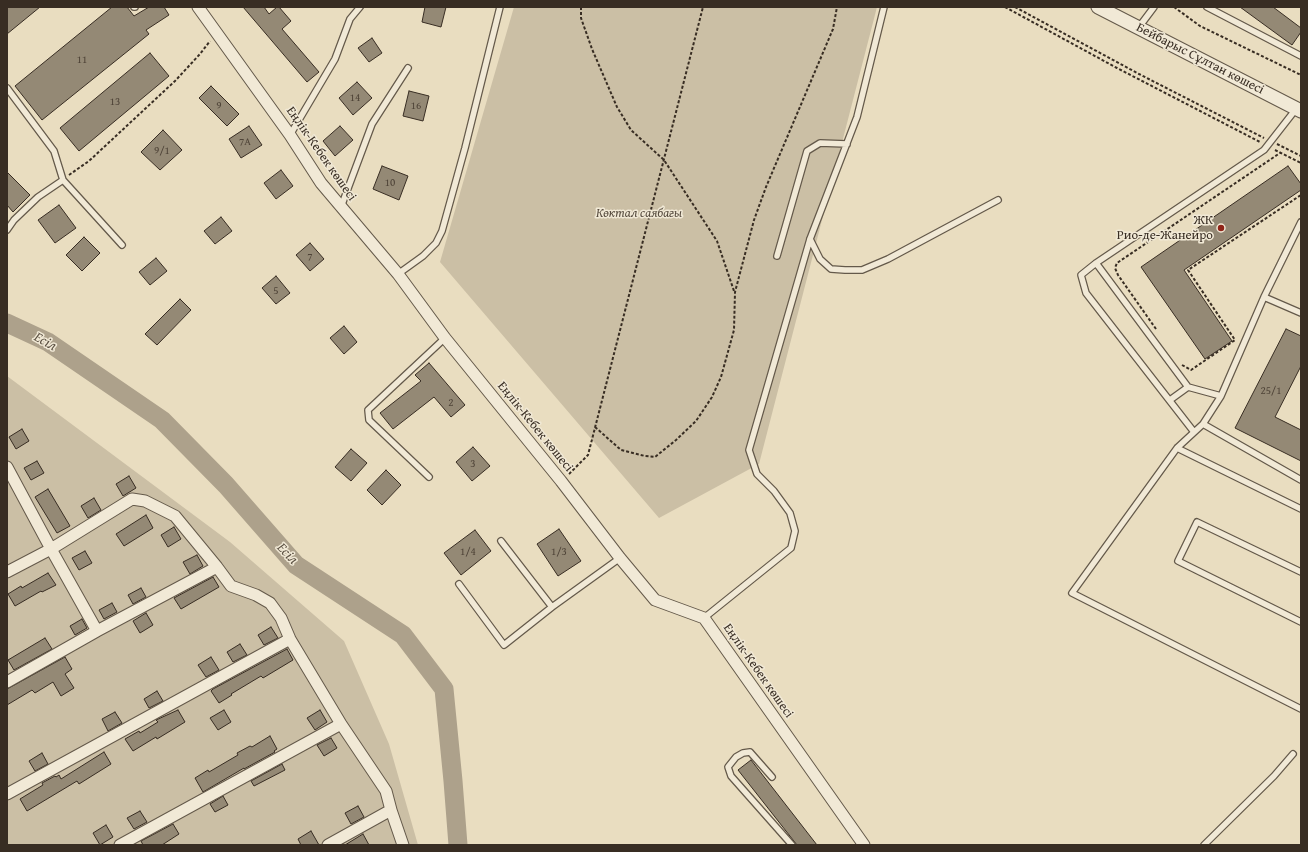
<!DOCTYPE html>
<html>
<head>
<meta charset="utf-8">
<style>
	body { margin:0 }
	#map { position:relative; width:1308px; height:852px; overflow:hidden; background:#e9ddc0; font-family:"Gentium Book Plus",serif }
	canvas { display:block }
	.frame { position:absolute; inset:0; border:8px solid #382d23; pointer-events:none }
</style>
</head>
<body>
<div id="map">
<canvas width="1308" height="852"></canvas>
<div class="frame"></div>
</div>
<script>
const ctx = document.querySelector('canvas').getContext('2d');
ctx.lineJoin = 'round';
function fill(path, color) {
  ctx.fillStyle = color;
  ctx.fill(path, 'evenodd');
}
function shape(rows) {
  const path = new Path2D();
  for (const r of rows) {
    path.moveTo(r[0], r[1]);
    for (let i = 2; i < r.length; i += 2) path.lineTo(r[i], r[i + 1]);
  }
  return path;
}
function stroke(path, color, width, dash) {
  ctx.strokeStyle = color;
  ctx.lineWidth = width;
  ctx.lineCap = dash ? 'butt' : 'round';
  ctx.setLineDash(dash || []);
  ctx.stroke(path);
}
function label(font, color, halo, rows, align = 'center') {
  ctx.font = font + ' "Gentium Book Plus",serif';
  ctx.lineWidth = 3;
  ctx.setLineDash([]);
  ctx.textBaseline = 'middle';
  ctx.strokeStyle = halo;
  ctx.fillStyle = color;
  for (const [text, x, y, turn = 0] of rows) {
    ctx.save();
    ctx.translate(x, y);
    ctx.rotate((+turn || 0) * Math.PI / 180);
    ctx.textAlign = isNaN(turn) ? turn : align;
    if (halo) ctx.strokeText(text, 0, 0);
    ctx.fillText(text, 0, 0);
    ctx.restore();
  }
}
fill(shape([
	[514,7,877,7,759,464,659,518,440,262],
	[7,376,230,542,344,641,389,744,418,845,7,845]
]), '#cbbfa5');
stroke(shape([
	[7,323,48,342,162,420,226,485,296,565,403,635,444,689,453,781,458,845]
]), '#ada18b', 19);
const building = shape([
	[7,7,40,7,7,34,7,7],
	[112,7,127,7,134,16,149,7,164,7,169,15,146,30,149,34,42,120,15,86,112,7],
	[243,7,264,7,269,14,277,7,279,7,291,21,282,29,319,72,307,82,243,7],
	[425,7,446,7,441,27,422,22,425,7],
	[1240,7,1273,7,1301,28,1301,32,1292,45,1240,7],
	[372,38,382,53,369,62,358,48,372,38],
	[150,53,169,76,79,151,60,128,150,53],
	[357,82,372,98,353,115,339,98,357,82],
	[211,86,239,114,227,126,199,98,211,86],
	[409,91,429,96,423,121,403,116,409,91],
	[249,126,262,145,241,158,229,139,249,126],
	[340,126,353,140,335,156,323,141,340,126],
	[163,130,182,150,160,170,141,152,163,130],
	[382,166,408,176,399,200,373,189,382,166],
	[1288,166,1301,184,1301,190,1184,270,1232,341,1205,359,1141,267,1288,166],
	[281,170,293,186,276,199,264,183,281,170],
	[7,172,30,195,13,212,7,205,7,172],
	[59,205,76,228,55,243,38,220,59,205],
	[221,217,232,231,215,244,204,231,221,217],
	[84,237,100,253,82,271,66,255,84,237],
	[310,243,324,259,310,271,296,255,310,243],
	[156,258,167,271,150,285,139,272,156,258],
	[276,276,290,293,276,304,262,288,276,276],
	[180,299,191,310,157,345,145,334,180,299],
	[344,326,357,342,344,354,330,338,344,326],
	[1286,329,1301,336,1301,366,1275,417,1301,430,1301,461,1235,428,1286,329],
	[429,363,465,405,451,417,434,397,393,429,380,413,421,381,415,375,429,363],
	[22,429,29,441,16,449,9,437,22,429],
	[473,447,490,466,472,481,456,462,473,447],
	[351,449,367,463,351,481,335,467,351,449],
	[37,461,44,473,31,480,24,468,37,461],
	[386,470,401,485,382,505,367,490,386,470],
	[129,476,136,488,123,496,116,484,129,476],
	[48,489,70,526,57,533,35,497,48,489],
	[94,498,101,510,88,518,81,506,94,498],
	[146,515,153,528,124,546,116,534,146,515],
	[174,527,181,539,168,547,161,535,174,527],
	[559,529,581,561,558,576,537,544,559,529],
	[475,530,491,551,461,575,444,553,475,530],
	[85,551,92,563,79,570,72,558,85,551],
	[197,555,203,566,190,574,183,562,197,555],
	[48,573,56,585,42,592,41,591,15,606,8,594,21,586,22,588,48,573],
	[213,577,219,587,181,609,174,598,213,577],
	[141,588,146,597,133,604,128,595,141,588],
	[112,603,117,612,104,619,99,610,112,603],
	[146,613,153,625,140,633,133,621,146,613],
	[82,619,87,628,75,635,70,626,82,619],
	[271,627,278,638,264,645,258,635,271,627],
	[45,638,52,649,14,670,8,660,45,638],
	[240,644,247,655,233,662,227,652,240,644],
	[287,649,293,660,263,678,261,676,231,694,232,695,219,703,211,691,213,689,287,649],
	[65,657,72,669,65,674,74,688,61,696,53,682,35,693,32,690,7,705,7,689,65,657],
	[211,657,219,670,206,677,198,665,211,657],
	[157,691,163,701,149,708,144,699,157,691],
	[178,710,185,722,157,739,156,737,133,751,125,739,139,731,140,733,158,722,156,720,178,710],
	[224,710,231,722,218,730,210,718,224,710],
	[320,710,327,722,315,730,307,718,320,710],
	[115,712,122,723,108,731,102,719,115,712],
	[270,736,277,749,274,751,275,752,244,769,244,768,203,792,195,778,208,770,209,772,238,755,237,753,250,746,252,747,270,736],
	[331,738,337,748,324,756,317,745,331,738],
	[104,752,111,764,79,784,77,781,27,811,20,799,43,785,42,783,55,776,56,777,59,775,61,779,104,752],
	[42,753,48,764,35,771,29,761,42,753],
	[751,760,817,845,797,845,738,770,751,760],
	[282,764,285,770,254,786,251,781,282,764],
	[223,796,228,805,215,812,210,804,223,796],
	[358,806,364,817,351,824,345,813,358,806],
	[140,811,147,822,134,829,127,818,140,811],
	[173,824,179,834,162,845,143,845,141,841,173,824],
	[106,825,113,837,100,845,93,833,106,825],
	[311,831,319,845,301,845,298,839,311,831],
	[363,834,369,845,345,845,363,834]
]);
fill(building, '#948975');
stroke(building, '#382d23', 1);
const service = shape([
	[134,7,135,7],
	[1207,7,1301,56],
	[1139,27,1154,7],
	[7,88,54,151,63,180,122,245],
	[290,135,335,59,350,19,360,7],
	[341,207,372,124,408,68],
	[1301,222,1264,297,1221,396,1203,424,1301,480],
	[7,230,14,220,38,197,63,180],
	[810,239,820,259,831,269,845,270,862,270,888,259,998,200],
	[777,256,807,151,820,143,847,144],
	[1096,263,1081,275,1086,293,1194,432],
	[398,274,423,256,436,243,442,231,465,148,500,7],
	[1264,297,1301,313],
	[1221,396,1188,387,1096,263,1264,150,1296,109],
	[1170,400,1188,387],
	[1203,424,1177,448,1072,593,1301,709],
	[1177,448,1301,509],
	[429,477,369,420,368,410,445,338],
	[501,541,552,607],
	[1301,572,1197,522,1178,561,1301,622],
	[459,584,504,645,552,607,620,558],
	[704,618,791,548,795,531,790,513,774,491,757,474,749,450,810,239,857,117,884,7],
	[772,777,750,752,743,753,736,757,728,767,731,776,792,845],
	[1204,845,1274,776,1293,754]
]);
const minor = shape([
	[198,7,290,135,321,183,398,274,445,338,561,481,620,558,655,600,704,618,864,845],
	[7,467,51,549,97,631],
	[7,572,51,549,132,499,145,501,175,516,217,567,231,586,256,595,270,603,281,618,290,639,341,724,386,791,391,810,403,845],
	[7,682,97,631,217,567],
	[7,794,290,639],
	[120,845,341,724],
	[328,845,391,810]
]);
const tertiary = shape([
	[1098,7,1301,111]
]);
stroke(service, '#64594a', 8);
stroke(minor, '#64594a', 13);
stroke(tertiary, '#64594a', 15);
stroke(shape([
	[581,7,581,18,592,49,617,107,631,130,664,160,717,241,734,291],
	[1005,7,1117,68,1260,142],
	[1015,7,1139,74,1264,138],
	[1174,7,1200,26,1301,75],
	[1277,144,1301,156],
	[1275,150,1301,163],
	[69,175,89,161,175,81,200,54,210,41],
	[1156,329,1118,275,1115,268,1117,263,1280,153],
	[1182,365,1191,370,1235,340,1188,270,1301,195],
	[595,427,621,450,645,456,655,457,676,440,696,421,712,397,721,377,734,330,735,292,754,220,766,187,833,29,837,7],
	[569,474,588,455,703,7]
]), '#382d23', 2, [3, 2]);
stroke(service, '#f1e9d6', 5.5);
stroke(minor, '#f1e9d6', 11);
stroke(tertiary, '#f1e9d6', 13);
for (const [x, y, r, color] of [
	[1221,228,4,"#8f2418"]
]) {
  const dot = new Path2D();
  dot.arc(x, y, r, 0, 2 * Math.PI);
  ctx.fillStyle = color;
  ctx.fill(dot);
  stroke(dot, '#f1e9d6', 1.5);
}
label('11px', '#4f4438', null, [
	["11",82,60],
	["14",355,98],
	["13",115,102],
	["9",219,106],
	["16",416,106],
	["7А",245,142],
	["9/1",162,151],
	["10",390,183],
	["7",310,257],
	["5",276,291],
	["25/1",1271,391],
	["2",451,403],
	["3",473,464],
	["1/4",468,552],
	["1/3",559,552]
]);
label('13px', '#382d23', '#f1e9d6', [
	["Бейбарыс Сұлтан көшесі",1200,59,27],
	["Еңлік-Кебек көшесі",321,154,55],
	["Еңлік-Кебек көшесі",535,427,51],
	["Еңлік-Кебек көшесі",758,671,55]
]);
label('italic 13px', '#554a3d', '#f1e9d6', [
	["Көктал саябағы",639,214]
]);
label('13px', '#382d23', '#f1e9d6', [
	["ЖК",1213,221],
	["Рио-де-Жанейро",1213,236]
], 'right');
label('italic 14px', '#5b5042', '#f1e9d6', [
	["Есіл",45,342,29],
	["Есіл",287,554,47]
]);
</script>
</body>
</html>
